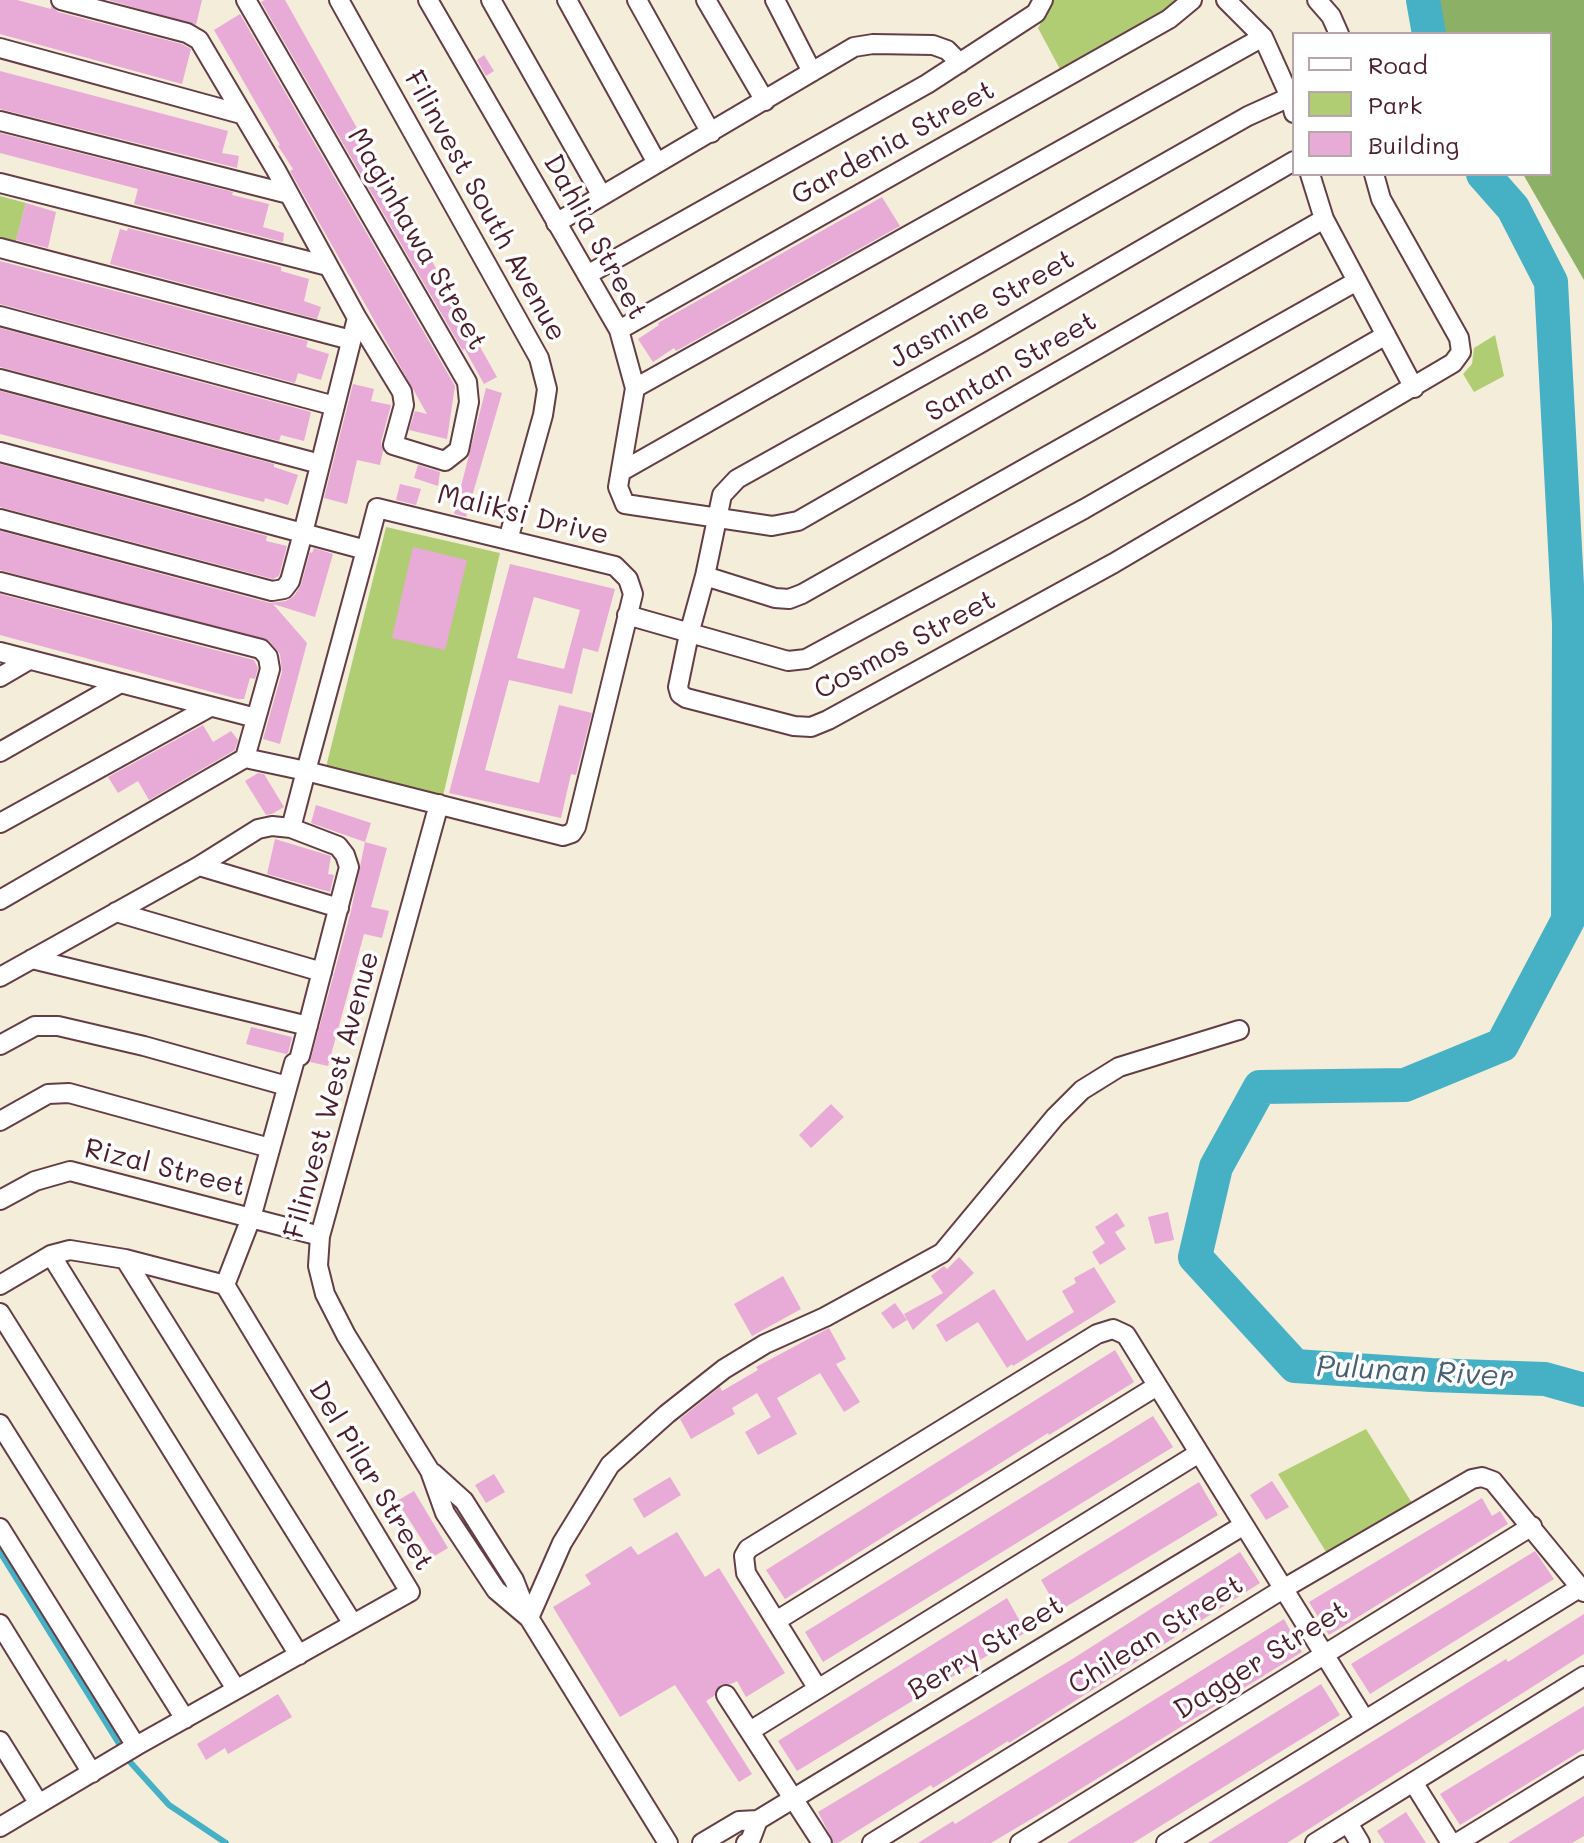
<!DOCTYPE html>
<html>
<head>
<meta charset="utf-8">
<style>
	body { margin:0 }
	#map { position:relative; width:1584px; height:1843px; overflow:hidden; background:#f4edd9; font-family:Mali,sans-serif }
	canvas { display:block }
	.legend { position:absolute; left:1292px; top:32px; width:260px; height:144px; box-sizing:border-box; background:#fff; border:2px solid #b7a5aa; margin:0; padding:10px 14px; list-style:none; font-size:24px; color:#4a1f2b }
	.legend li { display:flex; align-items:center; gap:16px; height:40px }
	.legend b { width:40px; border:2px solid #b7a5aa }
</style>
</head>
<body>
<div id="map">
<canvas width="1584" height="1843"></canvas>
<ul class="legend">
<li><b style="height:10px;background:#fff"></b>Road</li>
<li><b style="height:22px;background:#b1cd73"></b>Park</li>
<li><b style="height:22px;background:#e8aad7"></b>Building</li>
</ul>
</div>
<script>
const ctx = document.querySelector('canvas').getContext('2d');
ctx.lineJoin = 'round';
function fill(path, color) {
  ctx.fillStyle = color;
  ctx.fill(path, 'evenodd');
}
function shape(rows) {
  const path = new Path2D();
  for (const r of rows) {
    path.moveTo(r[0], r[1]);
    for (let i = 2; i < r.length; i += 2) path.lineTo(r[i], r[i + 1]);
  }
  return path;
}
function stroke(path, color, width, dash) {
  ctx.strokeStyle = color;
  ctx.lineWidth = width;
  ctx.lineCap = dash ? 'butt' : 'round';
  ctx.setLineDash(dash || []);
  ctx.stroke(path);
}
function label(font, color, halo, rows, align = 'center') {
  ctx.font = font + ' Mali,sans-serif';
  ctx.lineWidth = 7;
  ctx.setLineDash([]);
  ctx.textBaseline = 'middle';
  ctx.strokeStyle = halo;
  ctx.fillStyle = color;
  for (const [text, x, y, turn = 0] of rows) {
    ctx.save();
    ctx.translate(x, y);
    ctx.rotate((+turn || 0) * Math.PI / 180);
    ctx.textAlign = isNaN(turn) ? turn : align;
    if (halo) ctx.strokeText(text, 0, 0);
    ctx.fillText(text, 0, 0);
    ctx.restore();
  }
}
fill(shape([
	[1054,0,1181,0,1181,3,1061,71,1038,28],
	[0,196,26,203,14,248,0,244],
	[1495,335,1504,376,1474,392,1463,374,1472,364,1474,348],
	[386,527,500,553,443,796,326,767],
	[1366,1429,1412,1503,1328,1555,1278,1474]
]), '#b1cd73');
fill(shape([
	[1424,0,1584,0,1584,280,1523,174,1550,174,1550,34,1443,34]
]), '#8cb065');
stroke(shape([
	[0,1552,131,1763,169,1805,226,1843]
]), '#46b0c5', 6);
stroke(shape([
	[1423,0,1429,34],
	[1483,174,1513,208,1551,282,1569,623,1568,920,1502,1045,1405,1085,1260,1087,1216,1167,1195,1257,1295,1366,1431,1375,1545,1379,1584,1390]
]), '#46b0c5', 34);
fill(shape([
	[0,0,17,0,51,9,51,6,58,12,182,44,191,49,182,84,0,34],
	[108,0,202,0,196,25],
	[265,0,285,0,497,377,484,384,464,348,463,351,261,2],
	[240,14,455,386,447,439,409,430,415,411,427,414,290,171,293,169,278,146,280,145,214,30],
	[484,55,494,71,486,76,477,60],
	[0,71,228,131,222,153,239,156,237,168,0,109],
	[0,133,233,192,232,195,269,204,263,227,284,233,283,242,134,204,138,189,0,153],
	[882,197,900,226,676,351,674,348,653,362,638,339,659,325,658,323],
	[26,203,56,212,48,248,16,240],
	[128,228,281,267,281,271,309,279,304,301,321,307,317,319,110,264,120,229,127,231],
	[0,261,308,341,306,347,329,354,321,380,298,373,295,383,0,304],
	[0,328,311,412,304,441,281,435,279,441,0,367],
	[353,384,374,389,371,401,391,405,381,442,383,451,380,465,357,460,347,504,324,498],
	[486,388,502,393,466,517,454,514],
	[0,391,274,464,274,467,298,475,288,505,265,498,264,502,0,434],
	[0,464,267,536,266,541,287,546,279,576,273,579,0,507],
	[418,465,440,472,438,486,414,478],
	[400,484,421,489,416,505,396,500],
	[0,531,270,603,286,601,294,596,301,585,310,552,312,553,314,548,333,554,315,617,273,604,307,643,280,744,263,739,282,672,280,654,269,641,0,570],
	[413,547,467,560,445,650,392,638],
	[510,564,615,589,598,652,583,648,572,694,509,680,485,770,539,783,559,705,592,713,576,775,571,774,561,818,449,793],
	[534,597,580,610,564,669,517,658],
	[0,594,254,660,258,668,255,679,250,678,244,699,238,699,0,635],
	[203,725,213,742,231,731,238,740,235,750,149,800,138,781,118,793,108,777],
	[258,773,264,774,284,807,272,814,266,815,245,781],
	[316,805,371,823,365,842,387,848,371,907,389,911,382,938,364,934,328,1066,310,1062,351,911,365,842,311,823],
	[275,839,331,856,328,874,334,875,330,892,267,874],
	[251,1027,292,1037,288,1053,286,1054,246,1044],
	[831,1104,844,1117,811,1148,799,1135],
	[1168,1212,1174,1240,1155,1244,1148,1217],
	[1117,1213,1125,1226,1115,1232,1126,1249,1100,1265,1092,1252,1105,1243,1095,1227],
	[959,1257,974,1273,913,1330,904,1314,943,1293,931,1276,944,1266,947,1269],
	[1094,1267,1116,1302,1013,1366,1012,1364,1007,1368,978,1322,946,1342,936,1325,994,1289,1027,1341,1074,1312,1062,1291,1076,1283,1074,1278],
	[783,1276,801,1309,752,1336,734,1304],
	[895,1303,907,1320,893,1329,881,1313],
	[829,1328,846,1359,836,1364,860,1402,844,1412,820,1373,777,1398,797,1434,758,1455,745,1432,771,1417,757,1393,732,1408,735,1414,691,1439,680,1419,720,1387,722,1391,758,1370,756,1367],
	[1115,1350,1134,1382,1049,1435,1048,1433,785,1599,766,1570],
	[1153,1416,1173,1447,823,1662,805,1632],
	[494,1474,505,1492,486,1503,475,1485],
	[670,1477,681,1495,644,1518,633,1499],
	[1272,1481,1289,1507,1266,1520,1250,1495],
	[1199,1482,1218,1515,1059,1611,1041,1580],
	[414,1491,448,1548,433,1557,397,1501],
	[1482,1498,1492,1516,1500,1511,1508,1524,1329,1635,1309,1602],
	[677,1532,705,1577,719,1568,785,1673,746,1697,737,1681,731,1684,720,1685,714,1696,706,1701,752,1774,739,1782,675,1685,620,1717,553,1607,591,1584,585,1575,631,1546,638,1555],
	[1535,1551,1554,1579,1370,1694,1351,1664],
	[1240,1552,1260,1583,1009,1743,1008,1741,933,1788,931,1785,838,1843,834,1843,818,1812,1074,1658],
	[1007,1598,1026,1632,797,1771,778,1741],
	[1584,1614,1584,1654,1287,1843,1208,1843,1506,1659,1508,1662],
	[1284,1619,1302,1652,1048,1809,991,1843,918,1843,953,1821,955,1824],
	[1321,1684,1340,1715,1133,1843,1067,1843],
	[278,1694,292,1717,228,1754,225,1748,206,1760,197,1744],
	[1584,1706,1584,1749,1460,1825,1440,1794],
	[1584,1796,1584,1836,1572,1843,1508,1843],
	[1406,1812,1426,1843,1385,1843,1377,1831]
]), '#e8aad7');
const minor = shape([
	[61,0,187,33,199,40,276,170,357,318,402,392,404,405,393,445,445,461,459,450,469,402,467,382,246,0],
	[339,0,539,358,547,389,543,415,508,540],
	[428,0,619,330,635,388,618,487,625,504,772,526,798,521,1324,219],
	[491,0,602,196],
	[567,0,657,163],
	[637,0,711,133],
	[706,0,765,101],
	[775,0,812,72],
	[1226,0,1263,37,1290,97,1294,113],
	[1317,0,1331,16,1339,34],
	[0,48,241,114],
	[0,121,289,194],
	[1294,161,979,344,737,479,722,495,705,576,689,634,678,687,680,694,686,698,794,726,811,727,828,720,1114,563,1453,363,1461,352,1459,338,1381,199,1374,174],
	[1310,174,1324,219,1414,388],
	[0,183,328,266],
	[556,223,854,47,873,44,933,45,947,50,960,63],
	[0,248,351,340],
	[587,275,927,84,1036,13,1043,0],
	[0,316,335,406],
	[619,330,1169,19,1192,0],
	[0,379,320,464],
	[635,388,1263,37],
	[0,452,366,550],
	[622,471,1248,116,1290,97],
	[0,519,272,591,284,589,290,581,303,533,357,318],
	[705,576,775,598,789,599,802,594,1357,281],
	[0,582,261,649,268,657,270,669,245,758],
	[627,615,788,661,806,659,1084,509,1386,335],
	[0,652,256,718],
	[0,677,29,660],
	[0,752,119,684],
	[245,758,306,771,563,836,572,833,576,827,633,594,628,579,615,566,377,508,366,550,306,771,291,828],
	[439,804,320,1236,318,1266,325,1294,346,1335,430,1471,445,1513,496,1590,529,1618],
	[0,823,208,708],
	[199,866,339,908],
	[0,900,245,758],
	[116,912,322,972],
	[32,959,308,1026],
	[0,977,199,866,258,829,272,826,291,828,338,846,345,855,349,867,300,1056],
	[0,1045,35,1026,58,1026,144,1046,287,1086],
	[0,1121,48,1094,69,1093,270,1148],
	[0,1200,35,1181,70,1171,320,1236],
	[51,1255,299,1655],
	[125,1259,353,1624],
	[0,1285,51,1255,70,1250,125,1259,225,1285],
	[225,1285,251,1218,294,1063],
	[0,1313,236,1689],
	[0,1424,185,1719],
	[433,1473,464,1501,514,1580,529,1618,668,1843],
	[0,1528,136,1746],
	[529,1618,562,1543,610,1465,667,1414,724,1369,765,1344,825,1317,942,1253,1055,1117,1082,1090,1119,1067,1239,1030],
	[776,1621,1157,1386],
	[0,1624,92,1773],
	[818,1689,746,1573,744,1556,748,1549,1097,1334,1113,1329,1126,1335,1365,1720],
	[726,1695,822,1843],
	[750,1731,1199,1453],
	[0,1741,39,1804],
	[1413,1782,1451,1843],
	[1348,1823,1360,1843],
	[0,1827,136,1746,410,1592,225,1285],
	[702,1843,739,1821,758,1820,1244,1525],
	[746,1843,750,1841,758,1820],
	[872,1843,1283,1589,1472,1479,1482,1477,1493,1481,1584,1592],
	[1020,1843,1532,1526],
	[1166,1843,1581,1587],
	[1315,1843,1584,1676],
	[1457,1843,1584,1765]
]);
stroke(minor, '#643e45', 22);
stroke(minor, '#fff', 18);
label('28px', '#4a1f2b', '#fff', [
	["Gardenia Street",893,143,-29],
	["Filinvest South Avenue",485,206,61],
	["Dahlia Street",595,237,61],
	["Maginhawa Street",417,239,60],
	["Jasmine Street",982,309,-30],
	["Santan Street",1011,367,-30],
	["Maliksi Drive",523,515,14],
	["Cosmos Street",905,645,-28],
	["Filinvest West Avenue",332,1095,-75],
	["Rizal Street",165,1168,14],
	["Del Pilar Street",371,1476,59],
	["Chilean Street",1156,1635,-32],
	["Berry Street",986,1648,-31],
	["Dagger Street",1261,1660,-32]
]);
label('italic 30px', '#486070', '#fff', [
	["Pulunan River",1415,1372,3]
]);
</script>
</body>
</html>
